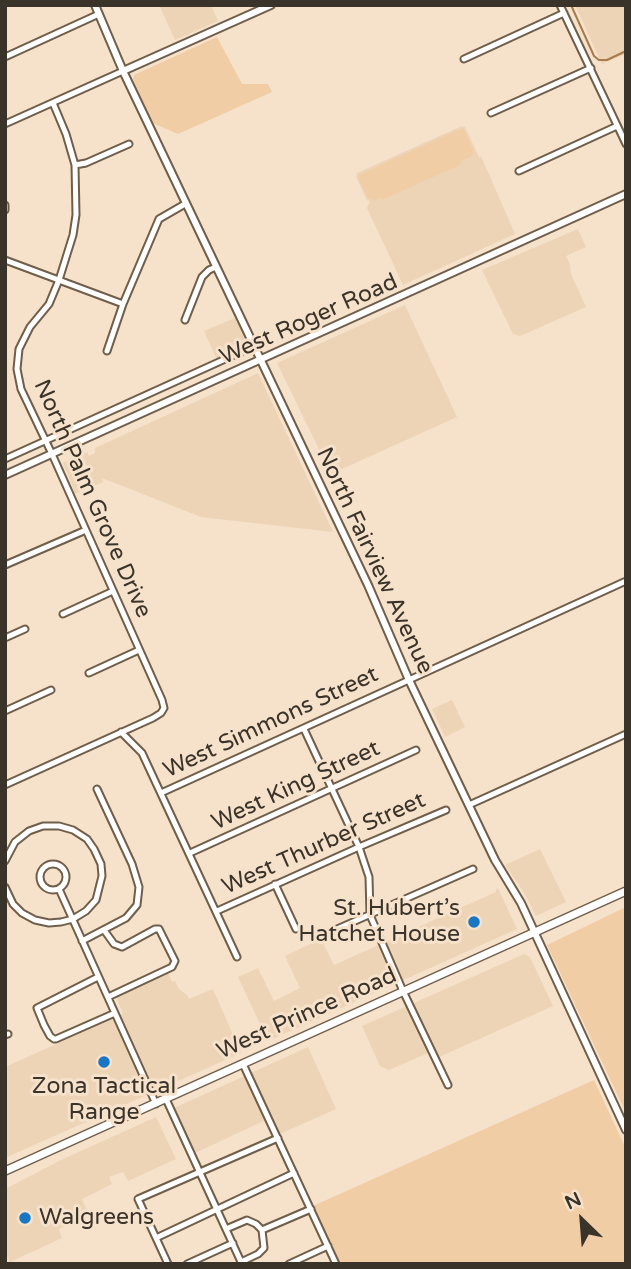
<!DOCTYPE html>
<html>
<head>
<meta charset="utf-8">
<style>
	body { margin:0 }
	#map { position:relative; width:631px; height:1269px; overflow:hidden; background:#f6e1cb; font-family:"Varela Round",sans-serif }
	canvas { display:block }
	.frame { position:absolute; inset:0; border:7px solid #3a332a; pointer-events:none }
	.north { position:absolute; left:547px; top:1185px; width:70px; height:70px; -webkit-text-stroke:5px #f6e1cb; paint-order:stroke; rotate:335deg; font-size:19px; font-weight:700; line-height:28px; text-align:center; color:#3a332a }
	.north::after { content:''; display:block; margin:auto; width:24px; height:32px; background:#3a332a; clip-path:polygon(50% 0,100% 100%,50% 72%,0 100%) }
</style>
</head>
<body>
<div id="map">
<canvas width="631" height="1269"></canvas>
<div class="frame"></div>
<div class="north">N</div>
</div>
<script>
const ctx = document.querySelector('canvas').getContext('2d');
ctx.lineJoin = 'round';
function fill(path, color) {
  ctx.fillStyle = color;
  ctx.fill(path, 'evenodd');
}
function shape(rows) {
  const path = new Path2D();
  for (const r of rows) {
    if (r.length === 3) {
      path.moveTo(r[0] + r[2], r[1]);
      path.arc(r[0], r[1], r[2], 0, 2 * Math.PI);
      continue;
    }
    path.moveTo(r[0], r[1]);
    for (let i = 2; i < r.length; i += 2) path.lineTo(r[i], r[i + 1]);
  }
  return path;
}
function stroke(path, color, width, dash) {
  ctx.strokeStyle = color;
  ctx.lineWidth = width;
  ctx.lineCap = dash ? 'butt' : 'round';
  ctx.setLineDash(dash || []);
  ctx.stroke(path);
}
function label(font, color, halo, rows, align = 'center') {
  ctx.font = font + ' "Varela Round",sans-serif';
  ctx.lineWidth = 6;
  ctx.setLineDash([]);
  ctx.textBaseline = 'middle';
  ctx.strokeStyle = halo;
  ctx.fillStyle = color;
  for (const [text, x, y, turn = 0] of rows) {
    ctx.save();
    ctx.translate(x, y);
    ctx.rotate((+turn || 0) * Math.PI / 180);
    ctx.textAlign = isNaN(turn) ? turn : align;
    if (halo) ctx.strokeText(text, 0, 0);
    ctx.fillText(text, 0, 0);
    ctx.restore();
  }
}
fill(shape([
	[159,5,211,5,218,21,175,40],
	[575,5,626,5,626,54,602,64],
	[462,126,465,127,479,157,481,156,515,234,403,285,367,208,370,201,367,200,356,177,357,173],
	[578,229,586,247,566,256,570,265,571,274,586,307,520,336,513,334,482,270],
	[405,305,457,417,331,474,277,363],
	[235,318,248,346,217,360,204,331],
	[258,373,333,532,201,517,102,478,103,482,75,494,71,482,63,463,87,452,89,456,95,453,95,448],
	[452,700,465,727,445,737,432,709],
	[540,849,566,902,536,916,523,891,505,865],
	[498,888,517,929,268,1041,238,977,258,968,274,1001,300,988,285,956,321,939,334,965,496,892,496,889],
	[524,954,530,957,553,1006,439,1057,435,1050,389,1070,380,1066,362,1026],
	[168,973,172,982,175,981,179,989,187,995,189,999,213,989,241,1053,5,1158,5,1067,123,1014,116,996],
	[308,1047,336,1109,280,1134,272,1117,195,1153,174,1108],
	[156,1117,176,1159,128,1181,123,1172,109,1177,112,1184,82,1199,89,1215,59,1229,62,1238,10,1262,5,1251,5,1189,63,1159]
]), '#edd4b7');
fill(shape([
	[217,37,242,84,268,84,272,92,178,134,153,123,133,79,134,75],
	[462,129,464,129,474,152,471,157,461,161,462,164,382,200,380,197,374,201,368,198,358,177,359,175,458,130,461,131],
	[626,907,626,1113,547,945],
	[594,1080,626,1149,626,1264,340,1264,313,1206]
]), '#f1cda5');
stroke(shape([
	[571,5,594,56,599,60,607,60,626,51]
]), '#a67c49', 2);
const minor = shape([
	[560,5,626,144],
	[5,57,99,14],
	[464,59,564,13],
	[491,113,591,68],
	[5,124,123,71],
	[75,165,86,163,129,144],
	[519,171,617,126],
	[5,205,5,210],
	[5,260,123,304],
	[185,320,202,277,209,270,216,267],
	[107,351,123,304,159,219,185,204],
	[5,459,254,346],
	[5,565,86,530],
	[63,614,113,591],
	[5,638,25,629],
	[89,673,139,650],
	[5,711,51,690],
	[304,729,359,847,369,877,370,915,403,991,448,1085],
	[121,732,142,753,237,957],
	[5,785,153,718,161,713,164,708,162,700,52,454,21,389,17,369,19,349,30,327,49,304,59,280,73,235,76,215,75,165,66,134,53,103],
	[161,793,626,581],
	[469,805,626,734],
	[190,853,416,750],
	[5,861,15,842,29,831,43,826,59,826,73,830,87,839,94,849,101,864,102,876,96,900,86,911,73,919,61,922,49,923,35,920,22,913,13,904,5,887],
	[53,877,13],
	[275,884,296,929],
	[59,889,156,1104],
	[217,911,359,847,446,810],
	[337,929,473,869],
	[104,930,114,944,122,947,155,929,159,929,175,961,172,967,108,997],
	[82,941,126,918,137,905,139,887,132,864,97,789],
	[98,977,37,1008,44,1025,50,1036,54,1039,56,1039,115,1013],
	[5,1035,8,1034],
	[243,1064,336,1264],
	[166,1099,242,1264],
	[226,1229,247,1220,256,1224,262,1230,264,1248,258,1254,241,1262],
	[262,1230,311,1209],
	[156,1238,294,1173],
	[168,1264,138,1199,278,1138],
	[187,1264,233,1243],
	[289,1264,328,1246]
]);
const tertiary = shape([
	[95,5,123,71,368,585,409,680,495,860,521,903,626,1130],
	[123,71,271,5],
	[5,475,626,194]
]);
const secondary = shape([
	[5,1171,626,891]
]);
stroke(minor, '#6f5e4a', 9);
stroke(tertiary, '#6f5e4a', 10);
stroke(secondary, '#6f5e4a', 10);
stroke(minor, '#fff', 5);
stroke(tertiary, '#fff', 6);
stroke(secondary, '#fff', 7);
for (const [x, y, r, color] of [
	[474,922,7,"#1976c2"],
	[104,1062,7,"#1976c2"],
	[25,1218,7,"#1976c2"]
]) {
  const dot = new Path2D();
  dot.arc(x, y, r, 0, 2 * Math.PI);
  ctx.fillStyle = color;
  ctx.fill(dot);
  stroke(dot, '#f6e1cb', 2.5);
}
label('23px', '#3a332a', '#f6e1cb', [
	["West Roger Road",309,320,-24],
	["North Palm Grove Drive",92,499,66],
	["North Fairview Avenue",374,561,65],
	["West Simmons Street",271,723,-25],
	["West King Street",296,786,-25],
	["West Thurber Street",324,844,-24],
	["West Prince Road",307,1014,-24]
]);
label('23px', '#3a332a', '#f6e1cb', [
	["St. Hubert’s",460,909],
	["Hatchet House",460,935],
	["Zona Tactical",104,1087,"center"],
	["Range",104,1113,"center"],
	["Walgreens",39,1218,"left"]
], 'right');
</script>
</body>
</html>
